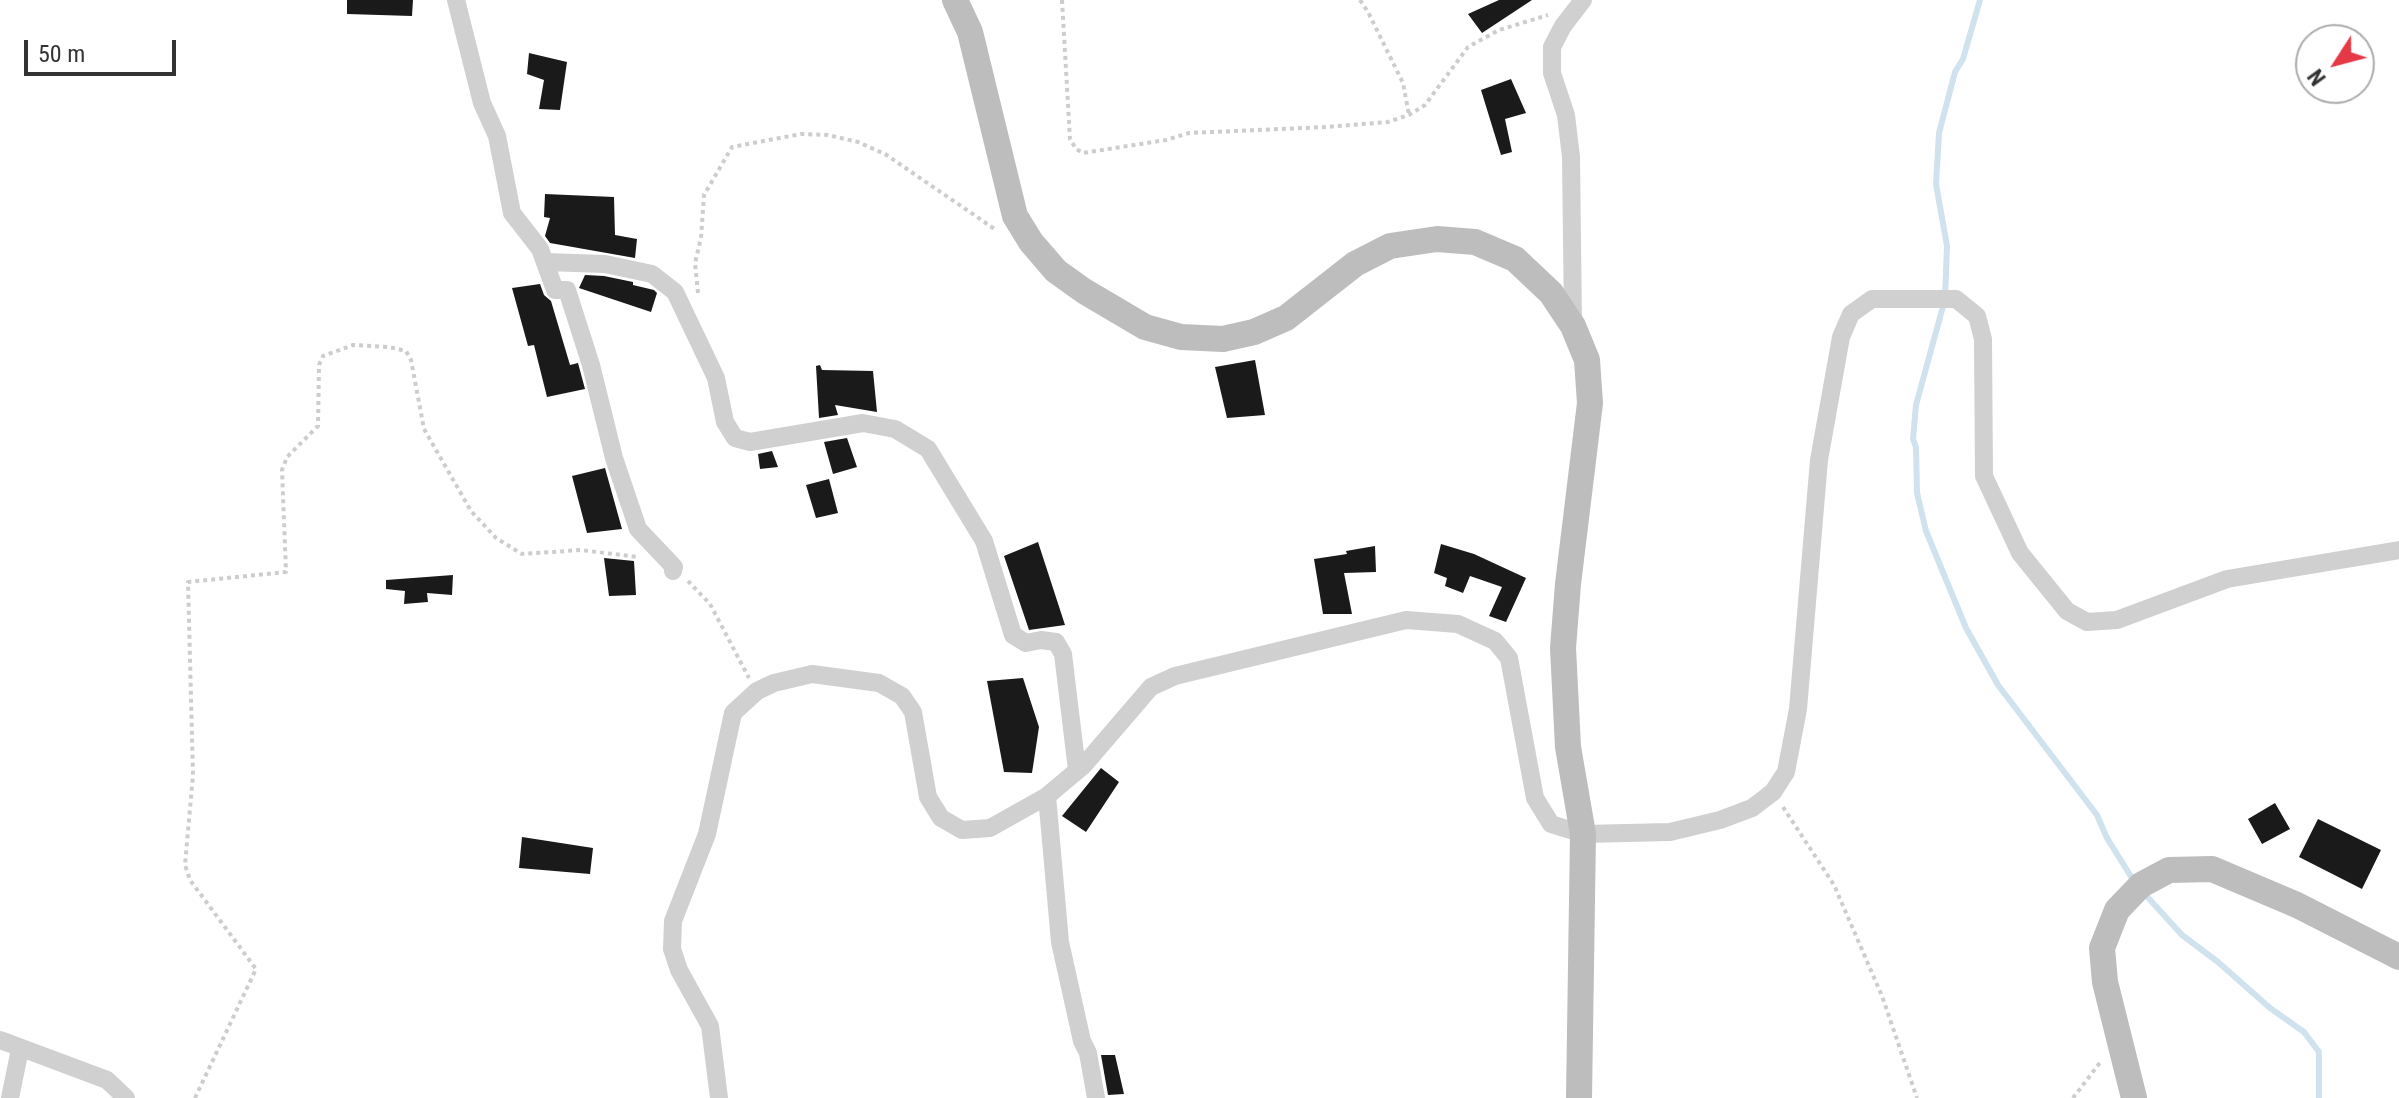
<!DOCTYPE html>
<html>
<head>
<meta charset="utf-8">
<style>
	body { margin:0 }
	#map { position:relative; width:2399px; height:1098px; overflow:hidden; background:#fff; font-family:"Roboto Condensed",sans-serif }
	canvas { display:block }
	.north { position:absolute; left:2295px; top:24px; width:80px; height:80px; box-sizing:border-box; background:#fff; border:2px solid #adadad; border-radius:50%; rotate:234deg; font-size:22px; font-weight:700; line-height:32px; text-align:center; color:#333 }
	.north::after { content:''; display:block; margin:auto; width:28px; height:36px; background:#e63946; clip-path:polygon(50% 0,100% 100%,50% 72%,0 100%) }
	.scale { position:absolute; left:24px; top:40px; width:152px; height:36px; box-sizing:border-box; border:4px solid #333; border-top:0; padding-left:10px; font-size:24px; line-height:28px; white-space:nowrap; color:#333; -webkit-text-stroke:6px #fff; paint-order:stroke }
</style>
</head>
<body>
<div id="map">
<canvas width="2399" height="1098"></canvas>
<div class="north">N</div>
<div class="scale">50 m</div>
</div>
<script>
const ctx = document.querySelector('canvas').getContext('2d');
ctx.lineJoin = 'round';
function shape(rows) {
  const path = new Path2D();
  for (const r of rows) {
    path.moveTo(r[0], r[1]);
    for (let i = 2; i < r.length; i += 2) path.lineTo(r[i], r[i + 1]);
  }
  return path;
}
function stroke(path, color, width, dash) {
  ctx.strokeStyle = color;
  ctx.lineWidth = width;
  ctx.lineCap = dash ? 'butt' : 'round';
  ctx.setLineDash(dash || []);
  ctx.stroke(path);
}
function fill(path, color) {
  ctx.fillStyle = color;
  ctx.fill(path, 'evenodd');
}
stroke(shape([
	[1980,0,1963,59,1955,72,1939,133,1936,184,1947,246,1945,299,1916,405,1913,439,1916,447,1917,493,1926,531,1966,628,1998,685,2097,815,2107,838,2135,883],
	[2142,891,2182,935,2218,962,2270,1008,2304,1032,2319,1052,2319,1098]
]), '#cfe2ee', 6);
fill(shape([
	[347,0,413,0,412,16,347,14],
	[1499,0,1532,0,1482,33,1468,14],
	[529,53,567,62,560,110,539,109,544,80,527,74],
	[1511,79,1526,113,1505,119,1512,152,1501,155,1481,90],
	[545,194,614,197,615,235,637,239,635,258,550,243,545,236,550,218,544,217],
	[585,275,604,276,633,282,633,285,654,290,657,293,651,312,579,288],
	[540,284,544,295,551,301,570,365,578,363,585,389,547,397,534,345,528,346,512,288],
	[1255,360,1265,415,1227,418,1215,367],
	[820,365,822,370,873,371,877,412,835,405,838,415,819,418,816,366],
	[847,438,857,467,833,474,824,442],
	[772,451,778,467,760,469,758,454],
	[605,468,622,529,587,533,572,476],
	[829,479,838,513,816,518,806,485],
	[1038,542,1065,625,1029,630,1004,556],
	[1441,544,1474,554,1526,578,1506,622,1489,616,1502,587,1470,576,1463,593,1445,586,1447,578,1434,573],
	[1375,546,1376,572,1344,573,1352,614,1323,614,1314,559,1347,554,1346,551],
	[604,558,634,561,636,595,609,596],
	[453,575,452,595,427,593,428,602,404,604,405,591,386,589,386,580],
	[1023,678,1039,727,1032,773,1004,772,987,681],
	[1101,768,1119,782,1086,832,1062,816],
	[2275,803,2290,829,2262,844,2248,819],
	[2318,819,2381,850,2362,889,2299,857],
	[522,837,593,848,590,874,519,868],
	[1101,1055,1115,1055,1124,1094,1108,1095]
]), '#1a1a1a');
stroke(shape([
	[1062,0,1070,139,1076,149,1083,153,1166,140,1189,133,1326,127,1388,122,1409,115,1425,105,1468,47,1499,30,1548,15],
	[1360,0,1368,12,1403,83,1409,115],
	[698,293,695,263,701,238,704,195,732,147,801,134,828,135,858,142,885,154,996,230],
	[688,581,710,604,749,678],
	[1783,807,1834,885,1882,996,1917,1098],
	[195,1098,256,969,190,880,185,865,193,775,188,582,286,572,282,470,287,457,318,426,319,365,323,356,353,345,389,347,406,351,411,360,424,429,471,511,496,538,522,554,581,550,637,557],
	[2073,1098,2102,1060]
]), '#cdcdcd', 4, [4, 4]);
stroke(shape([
	[456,0,482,103,497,136,512,213,540,249,555,290,567,290,591,365,614,458,638,529,674,567,673,571],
	[545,262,605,264,652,274,675,292,716,378,725,422,735,438,750,442,863,423,895,429,928,449,984,541,1013,635,1026,643,1041,640,1056,642,1063,654,1077,770],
	[1573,323,1571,157,1566,115,1552,73,1552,47,1563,26,1583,0],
	[1047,796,1060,942,1082,1041,1088,1053,1096,1098],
	[0,1040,107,1080,126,1098],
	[10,1098,20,1049],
	[719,1098,710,1026,679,970,672,949,673,921,707,834,733,713,757,691,774,683,812,674,879,683,902,696,913,712,928,797,941,818,962,830,990,828,1047,796,1084,765,1151,687,1175,676,1406,620,1458,624,1495,641,1509,658,1535,798,1551,824,1583,834,1670,832,1720,820,1752,808,1773,792,1786,772,1798,709,1819,460,1841,337,1851,314,1872,299,1956,299,1977,316,1983,339,1984,476,2020,553,2067,611,2087,622,2117,620,2227,579,2399,550]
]), '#d0d0d0', 18);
stroke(shape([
	[955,0,970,32,1015,216,1031,242,1056,271,1084,291,1145,327,1181,337,1223,339,1254,332,1286,318,1355,264,1390,246,1437,239,1475,242,1515,259,1551,293,1573,326,1587,360,1590,403,1568,584,1563,648,1568,747,1583,834,1579,1098],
	[2134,1098,2105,982,2102,948,2117,910,2141,885,2169,870,2212,869,2297,905,2399,957]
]), '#bdbdbd', 26);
</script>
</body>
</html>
